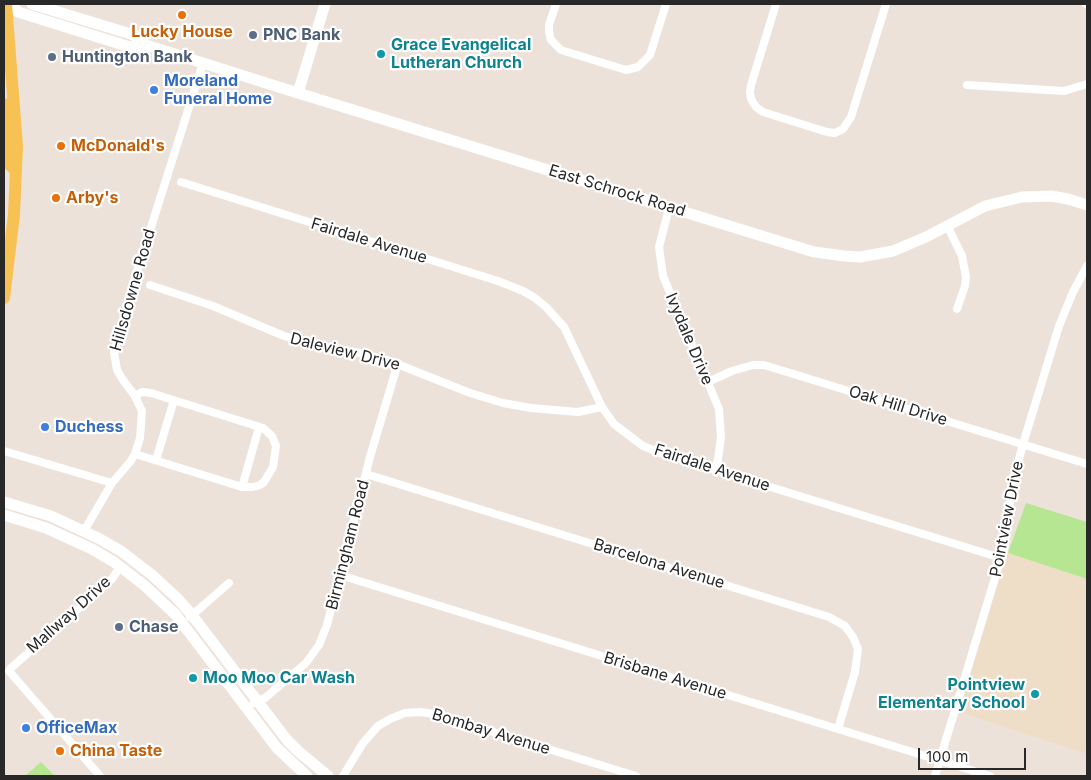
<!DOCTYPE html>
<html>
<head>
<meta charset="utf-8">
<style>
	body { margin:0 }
	#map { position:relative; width:1091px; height:780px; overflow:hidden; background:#ece2d9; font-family:Inter,sans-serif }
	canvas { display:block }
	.frame { position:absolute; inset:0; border:5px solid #282828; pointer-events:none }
	.scale { position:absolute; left:918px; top:748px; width:108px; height:22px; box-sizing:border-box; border:2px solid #282828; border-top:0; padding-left:6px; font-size:15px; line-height:18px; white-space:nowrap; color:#282828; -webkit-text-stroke:4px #fff; paint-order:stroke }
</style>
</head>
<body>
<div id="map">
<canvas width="1091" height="780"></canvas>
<div class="frame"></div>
<div class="scale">100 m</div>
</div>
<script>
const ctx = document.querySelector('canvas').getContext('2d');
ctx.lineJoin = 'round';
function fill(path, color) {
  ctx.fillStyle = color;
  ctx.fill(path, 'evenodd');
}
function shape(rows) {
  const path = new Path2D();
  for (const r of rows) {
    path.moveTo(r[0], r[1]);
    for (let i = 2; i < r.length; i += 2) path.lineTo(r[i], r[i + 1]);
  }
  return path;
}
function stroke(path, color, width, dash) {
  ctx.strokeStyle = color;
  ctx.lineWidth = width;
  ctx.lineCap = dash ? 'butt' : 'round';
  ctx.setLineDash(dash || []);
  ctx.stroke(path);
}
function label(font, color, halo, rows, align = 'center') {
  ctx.font = font + ' Inter,sans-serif';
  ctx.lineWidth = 4.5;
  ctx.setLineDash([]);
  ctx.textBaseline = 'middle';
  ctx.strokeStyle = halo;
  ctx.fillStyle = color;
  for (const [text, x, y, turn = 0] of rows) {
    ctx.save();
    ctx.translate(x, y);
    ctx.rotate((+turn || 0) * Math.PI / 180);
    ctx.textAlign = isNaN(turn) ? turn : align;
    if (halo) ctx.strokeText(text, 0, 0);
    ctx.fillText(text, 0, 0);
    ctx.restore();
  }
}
fill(shape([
	[1008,553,1087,579,1087,754,959,712]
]), '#efdec7');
fill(shape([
	[1026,503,1087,522,1087,579,1008,553],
	[41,762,55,776,25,776]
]), '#b6e692');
stroke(shape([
	[556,4,549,25,549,32,551,40,561,50,626,70,638,67,650,55,666,4],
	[776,4,751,85,750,92,751,99,756,107,763,112,827,132,835,133,843,129,851,117,886,4],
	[1086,4,1087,4],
	[967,85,1064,91,1087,84],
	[181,182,498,281,523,291,535,298,546,307,564,327,602,407,614,424,643,446,660,453,1001,558],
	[669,208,659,247,663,276,719,409,721,437,718,459,715,470],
	[947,225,962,256,966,277,965,286,957,309],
	[150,285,213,306,284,336,323,347,360,353,387,360,470,393,503,403,531,408,578,412,602,407],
	[708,382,732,371,753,365,764,365,1087,464],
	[135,396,142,392,151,393,263,428,272,436,276,446,273,467,264,482,260,485,253,487,242,487,135,454],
	[4,451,112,483],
	[156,460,174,400],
	[366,474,829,617,845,626,853,637,858,649,855,672,838,729],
	[242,487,259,427],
	[84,531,112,483,130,462,135,454,140,438,142,411,135,396,123,380,117,370,114,352,134,281,203,63],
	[340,575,990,776],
	[190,617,229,583],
	[254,703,265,698,306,663,319,645,327,625,370,457,398,363],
	[100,776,9,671,11,668,112,579,120,567],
	[343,776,363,743,378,726,390,719,405,713,420,712,435,714,636,776],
	[935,776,1004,548,1012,485,1023,444,1059,326,1073,292,1087,266]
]), '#fff', 8);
stroke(shape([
	[10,4,18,12,130,47,146,45],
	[32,4,134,35,146,45,285,89,814,252,845,256,860,257,893,251,926,237,985,206,1022,197,1051,196,1068,199,1087,205],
	[298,93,325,4],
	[4,502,51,516,98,538,121,551,152,575,177,598,192,615,287,740,298,751,328,776],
	[4,515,46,528,92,549,114,562,144,585,176,615,277,748,307,776]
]), '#fff', 11);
stroke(shape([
	[4,104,7,116,8,160,9,164,16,171],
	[4,298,14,215,17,146,6,4]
]), '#f7c253', 12);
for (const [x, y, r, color] of [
	[182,15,5,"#e8710a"],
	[253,35,5,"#5c6f8a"],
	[381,54,5,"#0f9aa8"],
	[52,57,5,"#5c6f8a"],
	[154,90,5,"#3f7fe0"],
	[61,146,5,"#e8710a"],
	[56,198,5,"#e8710a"],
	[45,427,5,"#3f7fe0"],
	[119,627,5,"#5c6f8a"],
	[193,678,5,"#0f9aa8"],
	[1035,694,5,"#0f9aa8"],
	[26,728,5,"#3f7fe0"],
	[60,751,5,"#e8710a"]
]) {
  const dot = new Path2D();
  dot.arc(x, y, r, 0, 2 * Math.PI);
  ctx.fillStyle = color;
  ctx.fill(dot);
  stroke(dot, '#fff', 2);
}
label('bold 16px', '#c56008', '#fff', [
	["Lucky House",182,32,"center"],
	["McDonald's",71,146],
	["Arby's",66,198],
	["China Taste",70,751]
], 'left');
label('bold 16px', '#4e5e75', '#fff', [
	["PNC Bank",263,35],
	["Huntington Bank",62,57],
	["Chase",129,627]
], 'left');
label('bold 16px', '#0d838f', '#fff', [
	["Grace Evangelical",391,45],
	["Lutheran Church",391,63],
	["Moo Moo Car Wash",203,678],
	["Pointview",1025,685,"right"],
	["Elementary School",1025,703,"right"]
], 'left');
label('bold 16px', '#366cbe', '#fff', [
	["Moreland",164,81],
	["Funeral Home",164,99],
	["Duchess",55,427],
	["OfficeMax",36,728]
], 'left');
label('16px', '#282828', '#fff', [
	["East Schrock Road",617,191,17],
	["Fairdale Avenue",369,241,17],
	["Hillsdowne Road",133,290,-74],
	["Ivydale Drive",689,339,67],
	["Daleview Drive",345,352,14],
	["Oak Hill Drive",898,406,17],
	["Fairdale Avenue",712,468,18],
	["Pointview Drive",1007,519,-79],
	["Birmingham Road",348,545,-76],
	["Barcelona Avenue",659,564,17],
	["Mallway Drive",69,615,-42],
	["Brisbane Avenue",665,676,17],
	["Bombay Avenue",491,732,17]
]);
</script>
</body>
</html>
